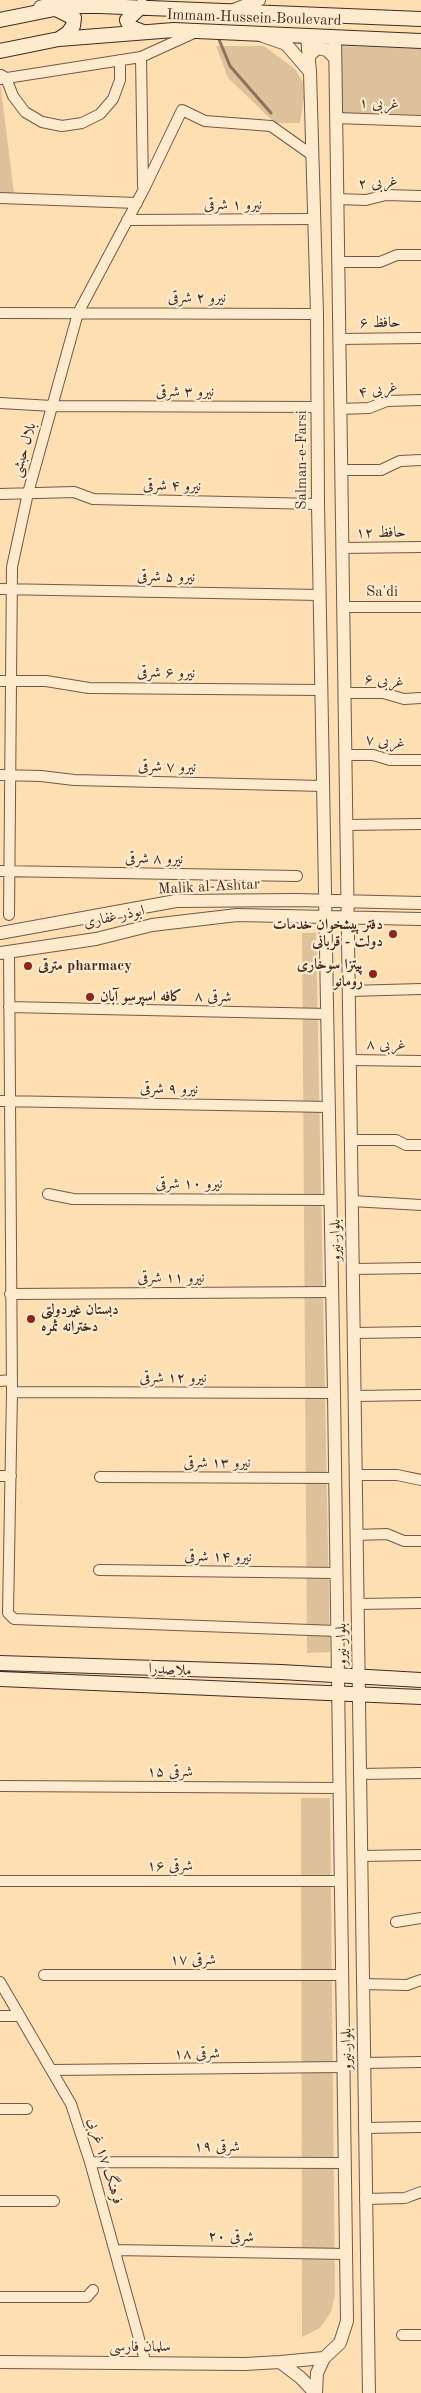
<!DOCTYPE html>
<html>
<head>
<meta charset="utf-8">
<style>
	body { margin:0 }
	canvas { display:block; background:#fedfb1 }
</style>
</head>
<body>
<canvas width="421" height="2393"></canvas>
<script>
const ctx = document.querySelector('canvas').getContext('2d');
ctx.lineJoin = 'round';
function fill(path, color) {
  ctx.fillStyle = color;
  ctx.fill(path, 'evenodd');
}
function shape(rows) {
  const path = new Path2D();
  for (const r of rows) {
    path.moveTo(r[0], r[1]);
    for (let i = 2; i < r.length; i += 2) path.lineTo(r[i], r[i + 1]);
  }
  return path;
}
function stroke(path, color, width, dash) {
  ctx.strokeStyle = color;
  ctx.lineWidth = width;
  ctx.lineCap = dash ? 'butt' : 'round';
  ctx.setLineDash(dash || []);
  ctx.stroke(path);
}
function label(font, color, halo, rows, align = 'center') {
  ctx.font = font + ' "Old Standard TT",Amiri,serif';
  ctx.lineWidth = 4.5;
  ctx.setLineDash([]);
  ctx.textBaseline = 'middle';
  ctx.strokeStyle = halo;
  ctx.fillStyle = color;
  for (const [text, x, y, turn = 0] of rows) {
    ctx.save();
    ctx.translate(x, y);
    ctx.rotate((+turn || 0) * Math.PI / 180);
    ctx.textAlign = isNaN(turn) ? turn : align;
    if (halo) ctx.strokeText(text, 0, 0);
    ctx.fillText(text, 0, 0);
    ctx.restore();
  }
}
fill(shape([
	[216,46,264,46,295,69,303,82,304,98,300,123,275,123,228,78],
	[339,46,421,49,421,115,340,113],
	[0,81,14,193,0,193],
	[302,933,316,933,330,1652,307,1653],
	[301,1798,330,1798,335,2294,331,2312,320,2328,302,2337]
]), '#ddc19a');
stroke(shape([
	[218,37,230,66,271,113]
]), '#8a735e', 3);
const minor = shape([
	[141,57,143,186],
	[1,75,6,78,13,96,25,112,42,122,62,126,82,123,100,114,113,99,120,80,120,60],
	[0,79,141,57,196,32],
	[336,118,421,121],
	[0,198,137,203],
	[337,199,366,200,386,195,421,196],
	[127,220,314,219],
	[338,262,380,262,397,255,421,255],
	[0,313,317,314],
	[339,339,421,338],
	[0,403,52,406,318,407],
	[340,409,369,408,387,401,421,400],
	[341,470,381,470,400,461,421,460],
	[0,494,74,492,93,499,318,504],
	[342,548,421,547],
	[0,589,319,595],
	[343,607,421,607],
	[0,681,46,681,89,688,321,690],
	[344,693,383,693,404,699,421,698],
	[345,755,373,755,390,760,421,760],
	[0,775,41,776,74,780,323,786],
	[346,825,421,824],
	[0,871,297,876],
	[9,915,12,567,28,493,78,313,144,189,182,110,205,121,271,126,312,155],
	[349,991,421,989],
	[9,1007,327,1014],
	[350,1060,421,1061],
	[0,1101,328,1107],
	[351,1140,396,1140,406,1145,421,1145],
	[48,1194,73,1199,330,1200],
	[352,1201,421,1205],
	[353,1269,421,1268],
	[10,1294,332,1292],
	[354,1333,421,1332],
	[0,1381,10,1380],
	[12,1392,334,1393],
	[355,1396,421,1395],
	[356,1475,397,1475,421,1480],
	[0,1476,11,1476],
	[100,1477,335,1478],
	[357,1535,387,1534,404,1541,421,1541],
	[99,1570,337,1573],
	[358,1604,421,1603],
	[8,1613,12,1392,9,951],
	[8,1613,14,1619,337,1631],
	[360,1774,421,1773],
	[0,1786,339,1788],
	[361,1856,421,1855],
	[0,1881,341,1881],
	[396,1922,421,1918],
	[44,1975,342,1975],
	[0,1982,71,2104,90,2162,146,2364],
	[363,1984,407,1985,421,1980],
	[0,2016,20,2016],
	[364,2063,421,2062],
	[52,2070,343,2067],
	[0,2109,27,2109],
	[364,2128,421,2127],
	[90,2162,344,2163],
	[365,2199,405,2198,421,2192],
	[0,2201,54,2201],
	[115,2250,346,2254],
	[0,2297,87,2297,93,2290],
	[402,2335,421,2335]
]);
const tertiary = shape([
	[40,7,61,0],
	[231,11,259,0],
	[263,36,286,44,310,72,317,314,318,504,334,1393,347,2321,340,2343,324,2358,317,2373,316,2393],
	[307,36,310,72],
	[335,37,369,2393],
	[310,55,317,48,327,50,335,58],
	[0,933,176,901,296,900,421,903],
	[0,953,96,939,152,925,237,915,421,919],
	[0,2362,245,2364,280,2362],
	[315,2393,301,2378,280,2362,324,2358]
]);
const secondary = shape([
	[142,6,127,20,130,27,143,32],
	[56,9,74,18,73,26,68,33,59,39],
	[0,20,69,6,100,6,421,19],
	[0,51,59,39,174,30,421,41],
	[0,1663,281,1672,421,1680],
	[0,1679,421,1697]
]);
stroke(minor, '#6e5a4a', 12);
stroke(tertiary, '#6e5a4a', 14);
stroke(secondary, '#3e2d27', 16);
stroke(minor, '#feeacc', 10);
stroke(tertiary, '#feeacc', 12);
stroke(secondary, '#feeacc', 14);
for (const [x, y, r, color] of [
	[393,934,5,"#8f2418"],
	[28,966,5,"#8f2418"],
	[373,974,5,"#8f2418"],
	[90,997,5,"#8f2418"],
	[31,1319,5,"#8f2418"]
]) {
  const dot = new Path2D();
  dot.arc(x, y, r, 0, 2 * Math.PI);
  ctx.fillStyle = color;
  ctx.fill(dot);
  stroke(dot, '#feeacc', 2);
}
label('15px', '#3e2d27', '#feeacc', [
	["Immam Hussein Boulevard",254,18,2],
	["۱ غربی",379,104,2],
	["۲ غربی",378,183,-4],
	["نیرو ۱ شرقی",233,205],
	["نیرو ۲ شرقی",197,298],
	["حافظ ۶",380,323,-1],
	["۴ غربی",378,390,-9],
	["نیرو ۳ شرقی",185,392],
	["بلال حبشی",24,450,-74],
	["Salman-e-Farsi",302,460,-90],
	["نیرو ۴ شرقی",172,486,1],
	["حافظ ۱۲",381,533,-1],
	["نیرو ۵ شرقی",166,577,1],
	["Sa'di",382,592],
	["نیرو ۶ شرقی",166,673,1],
	["۶ غربی",384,681,5],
	["۷ غربی",385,742,6],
	["نیرو ۷ شرقی",167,767,1],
	["نیرو ۸ شرقی",154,859,1],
	["Malik al-Ashtar",209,887,-3],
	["ابوذر غفاری",114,917,-12],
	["۸ شرقی",213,997,1],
	["۸ غربی",386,1045,1],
	["نیرو ۹ شرقی",169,1089,1],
	["نیرو ۱۰ شرقی",189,1184],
	["بلوار نیرو",336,1240,-91],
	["نیرو ۱۱ شرقی",171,1278],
	["نیرو ۱۲ شرقی",173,1378],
	["نیرو ۱۳ شرقی",217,1463],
	["نیرو ۱۴ شرقی",218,1557,1],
	["بلوار نیرو",342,1644,-91],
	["ملاصدرا",170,1670,3],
	["۱۵ شرقی",170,1772],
	["۱۶ شرقی",170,1866],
	["۱۷ شرقی",193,1960],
	["بلوار نیرو",347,2049,-91],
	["۱۸ شرقی",197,2054,-1],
	["۱۹ شرقی",217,2147],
	["فرهنگ ۱۷ غربی",105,2161,73],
	["۲۰ شرقی",231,2237,1],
	["سلمان فارسی",140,2347]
]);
label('bold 15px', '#3e2d27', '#feeacc', [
	["دفتر پیشخوان خدمات",383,925,"right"],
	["دولت - قربانی",383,942,"right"],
	["پیتزا سوخاری",363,965,"right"],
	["رومانو",363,982,"right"],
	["مترقی pharmacy",38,966],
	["کافه اسپرسو آبان",100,997],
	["دبستان غیردولتی",41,1310],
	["دخترانه ثمره",41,1327]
], 'left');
</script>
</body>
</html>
